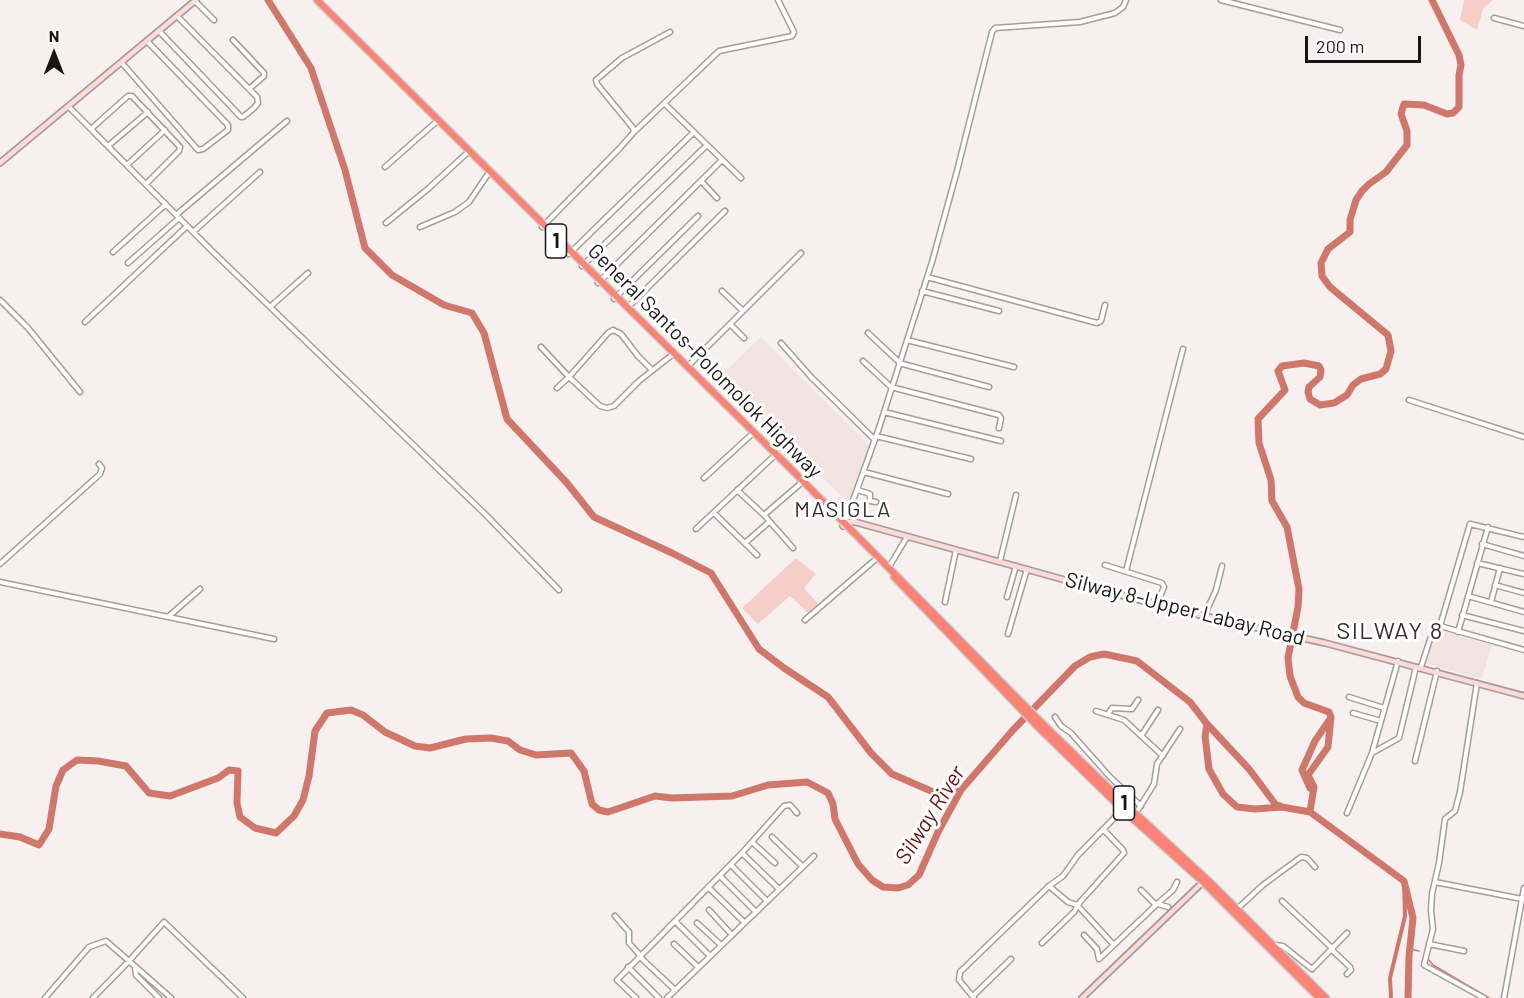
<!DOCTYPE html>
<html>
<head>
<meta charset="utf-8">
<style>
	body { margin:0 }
	#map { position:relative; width:1524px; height:998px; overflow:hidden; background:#f7f0ef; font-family:Barlow,sans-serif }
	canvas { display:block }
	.north { position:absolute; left:24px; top:24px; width:60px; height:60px; -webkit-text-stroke:4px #fff; paint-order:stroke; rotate:0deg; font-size:16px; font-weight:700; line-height:24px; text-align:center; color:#181515 }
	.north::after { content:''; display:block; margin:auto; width:21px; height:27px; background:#181515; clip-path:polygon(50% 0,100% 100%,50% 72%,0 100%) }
	.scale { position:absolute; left:1305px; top:36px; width:116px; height:27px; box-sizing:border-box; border:3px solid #181515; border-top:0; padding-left:8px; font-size:18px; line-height:21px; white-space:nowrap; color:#181515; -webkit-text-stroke:4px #fff; paint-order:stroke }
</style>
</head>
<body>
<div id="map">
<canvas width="1524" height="998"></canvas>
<div class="north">N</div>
<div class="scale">200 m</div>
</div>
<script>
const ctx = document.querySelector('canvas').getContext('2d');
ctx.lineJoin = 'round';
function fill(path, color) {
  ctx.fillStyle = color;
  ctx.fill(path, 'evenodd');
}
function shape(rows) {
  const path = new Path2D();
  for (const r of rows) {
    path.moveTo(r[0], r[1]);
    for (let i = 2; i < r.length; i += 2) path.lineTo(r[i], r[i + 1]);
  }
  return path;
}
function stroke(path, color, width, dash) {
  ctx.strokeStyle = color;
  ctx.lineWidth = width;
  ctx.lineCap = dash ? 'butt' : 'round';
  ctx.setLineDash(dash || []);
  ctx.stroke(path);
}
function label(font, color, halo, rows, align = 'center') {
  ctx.font = font + ' Barlow,sans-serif';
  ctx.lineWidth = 6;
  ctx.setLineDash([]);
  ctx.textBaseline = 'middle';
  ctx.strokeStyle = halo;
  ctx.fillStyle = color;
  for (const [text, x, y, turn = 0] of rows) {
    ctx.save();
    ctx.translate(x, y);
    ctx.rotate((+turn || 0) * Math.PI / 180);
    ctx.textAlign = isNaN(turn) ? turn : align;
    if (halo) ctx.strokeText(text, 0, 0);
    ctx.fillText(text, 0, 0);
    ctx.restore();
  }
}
fill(shape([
	[761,337,870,446,849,503,718,378],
	[1434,628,1492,645,1482,679,1424,663]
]), '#f3e3e0');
fill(shape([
	[1464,0,1493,0,1483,9,1477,30,1460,20],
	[796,558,816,574,804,588,821,607,811,616,790,596,758,624,742,608]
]), '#f5cec8');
stroke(shape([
	[1410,949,1419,951],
	[1429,960,1433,965,1489,998]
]), '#d0776c', 1.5);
stroke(shape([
	[1391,998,1390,978,1405,916,1404,881]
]), '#d0776c', 4);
stroke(shape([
	[268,0,311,68,345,170,365,248,392,275,444,305,472,313,484,333,507,419,567,483,594,517,672,553,711,573,759,649,784,668,828,697,871,753,892,774,938,794,961,790],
	[1207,724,1249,769,1276,805,1280,806],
	[1310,788,1302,770,1315,741,1330,719],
	[1310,812,1314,787,1308,775,1328,747,1331,717,1329,712,1304,703,1298,697,1290,676,1288,658,1298,607,1299,589,1287,527,1272,501,1271,480,1259,443,1258,419,1285,390,1278,371,1282,366,1304,363,1319,366,1321,370,1320,377,1309,387,1308,392,1310,399,1320,405,1334,403,1347,395,1353,385,1361,379,1380,374,1386,369,1391,351,1388,335,1330,287,1322,276,1321,263,1328,249,1350,232,1350,220,1356,200,1362,191,1369,184,1386,172,1407,145,1407,131,1401,114,1404,104,1424,105,1447,114,1453,113,1459,107,1459,75,1461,65,1459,55,1432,0],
	[0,834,20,837,39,845,49,829,56,786,63,770,77,760,98,761,126,766,149,793,170,796,218,778,229,770,238,771,237,803,240,817,255,828,276,833,294,816,303,800,309,776,315,731,327,713,351,710,363,715,385,732,415,746,430,748,466,739,491,738,508,741,520,750,536,755,571,753,584,771,592,804,599,810,608,812,655,796,672,798,732,796,768,785,807,782,828,793,833,804,835,819,858,864,872,880,883,887,898,888,908,885,919,875,938,832,961,790,1013,730,1075,666,1090,657,1104,654,1137,661,1190,702,1207,724,1205,736,1209,769,1223,794,1237,807,1255,809,1282,807,1310,812,1404,881,1413,918,1409,956,1408,998]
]), '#d0776c', 7);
const street = shape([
	[1221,0,1340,30],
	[195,1,214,20],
	[1494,18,1524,26],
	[159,31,241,117,243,117,254,108,258,103,257,97,177,16],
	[233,40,264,73,264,76,249,89],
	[122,63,198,150,203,149,228,130,228,125,147,41],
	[665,104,741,178],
	[69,107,212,251,485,514,559,590],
	[91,129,128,96,132,96,180,147,179,151,146,184],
	[634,132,719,51,792,36,794,32,778,0],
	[108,146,148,112],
	[127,165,165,130],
	[385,167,436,122],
	[701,181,717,198],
	[176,215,287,121],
	[386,223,429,188,467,153],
	[420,227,455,212,469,202,488,174],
	[542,227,619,149,634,132,633,128,597,84,596,80,622,58,670,32],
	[193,232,260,172],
	[113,252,166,204],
	[569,254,694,132],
	[128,263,179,218],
	[582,266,707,145],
	[927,277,1097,323,1101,321,1105,305],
	[598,283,722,160],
	[722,291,743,311,730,324,744,338],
	[922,291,999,311],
	[614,299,698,216],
	[0,300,28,328,80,392],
	[270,307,308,273],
	[628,307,725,211],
	[743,311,801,253],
	[85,322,187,226],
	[868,333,899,362],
	[907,340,1014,367],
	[781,343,811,377,875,440],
	[541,347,569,377,557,388],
	[863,361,891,387],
	[899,363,989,387],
	[688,366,730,324],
	[652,370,638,356,621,334,613,330,608,333,569,377,600,406,607,408,614,406,639,381,672,355],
	[891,387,999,415,1001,418,999,428],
	[1409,400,1524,437],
	[884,412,1001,441],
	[876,436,971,459],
	[864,472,948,494],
	[704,478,751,435],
	[737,490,764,515,793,548],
	[858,490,870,494,870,501,876,502],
	[714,513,757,555],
	[764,515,800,484],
	[845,523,879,428,932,262,957,171,992,32,995,28,1080,22,1115,13,1123,7,1126,0],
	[696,529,773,457],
	[745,543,769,522],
	[1482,544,1524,556],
	[1000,561,1016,495],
	[1477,563,1524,574],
	[0,564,100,474,102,468,99,464],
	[1105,565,1162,583,1164,587,1157,604],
	[889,567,907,537],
	[1126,571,1183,349],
	[0,582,274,639],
	[1495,585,1524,593],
	[1468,596,1524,612],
	[1007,597,1016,566],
	[945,602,956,550],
	[1491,602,1500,568],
	[1462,615,1524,631],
	[1204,616,1216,590,1222,566],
	[168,617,200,589],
	[805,620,876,559],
	[1440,626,1470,524,1524,537],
	[1458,632,1488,527],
	[1008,634,1027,569],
	[1421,667,1434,627,1440,626,1524,650],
	[1477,683,1460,792,1455,811,1445,819,1439,863,1432,894,1431,911,1433,929,1424,965,1484,998],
	[1349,697,1384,708],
	[1096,711,1124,720,1163,756],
	[1353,713,1381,721],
	[1108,714,1112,708,1132,709,1138,700],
	[1055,717,1061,726,1071,733,1110,777,1141,806],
	[1141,736,1158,710],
	[1372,753,1399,738,1416,667],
	[1415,761,1437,671],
	[1136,813,1154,784,1157,764,1180,729],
	[1347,813,1372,753,1398,661],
	[772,837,802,866],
	[752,842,775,863],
	[742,853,779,889],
	[731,865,767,901],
	[720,876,756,912],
	[1435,882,1522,899],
	[1049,886,1068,902,1077,905],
	[708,887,744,922],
	[1282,901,1333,949],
	[1158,904,1168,907],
	[1156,905,1173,890,1177,882],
	[1078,906,1114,945],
	[1237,909,1263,885,1301,857,1307,858,1315,867],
	[709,910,732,935],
	[615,916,629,932,629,943,640,955],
	[675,921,710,956],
	[697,923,721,945],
	[1084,935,1097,949,1099,959,1156,905,1141,890],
	[1042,943,1074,912,1080,902,1124,853,1123,850,1103,829],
	[674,944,698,967],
	[1429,944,1464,951],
	[1275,945,1283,946,1312,969,1347,933],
	[1332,950,1350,967,1351,970,1347,974],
	[639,956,675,990],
	[135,967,136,975,159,998],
	[628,967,659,998],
	[973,996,1011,959],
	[45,998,89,947,106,941,129,961,164,922,243,998],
	[93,998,129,961,171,998],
	[636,998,617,980,742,853,784,806,790,805,797,813],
	[667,998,814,856],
	[974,998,959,980,960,972,1049,886,1063,876,1078,855,1122,810],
	[1504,998,1524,888]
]);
const secondary = shape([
	[0,163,196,0],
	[843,526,848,522,855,522,1116,594,1204,616,1325,643,1524,696],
	[1082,998,1204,881]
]);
const highway = shape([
	[317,0,792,470,1039,720,1118,797,1212,884,1326,998],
	[894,577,1035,724,1123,810,1203,882,1319,998]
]);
stroke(street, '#a49d9c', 7);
stroke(secondary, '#a49d9c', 8);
stroke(highway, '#ccc', 9);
stroke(street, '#fff', 4);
stroke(secondary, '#fedad6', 4.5);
stroke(highway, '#fa8376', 6);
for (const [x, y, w] of [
	[556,241,21],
	[1124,803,21]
]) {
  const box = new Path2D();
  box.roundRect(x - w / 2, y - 17, w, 34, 4.5);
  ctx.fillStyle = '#fff';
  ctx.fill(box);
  stroke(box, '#181515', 1.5);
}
label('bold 20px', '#181515', null, [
	["1",556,241],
	["1",1124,803]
]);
label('21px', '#181515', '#fff', [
	["General Santos-Polomolok Highway",705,361,45],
	["Silway 8-Upper Labay Road",1185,609,14]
]);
ctx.letterSpacing = '1.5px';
label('22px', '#342f2e', '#fff', [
	["MASIGLA",843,510]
]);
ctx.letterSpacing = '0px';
label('italic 22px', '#64120f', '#fff', [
	["Silway River",930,815,-58]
]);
ctx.letterSpacing = '1.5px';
label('24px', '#342f2e', '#fff', [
	["SILWAY 8",1390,631]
]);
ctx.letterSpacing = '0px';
</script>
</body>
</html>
